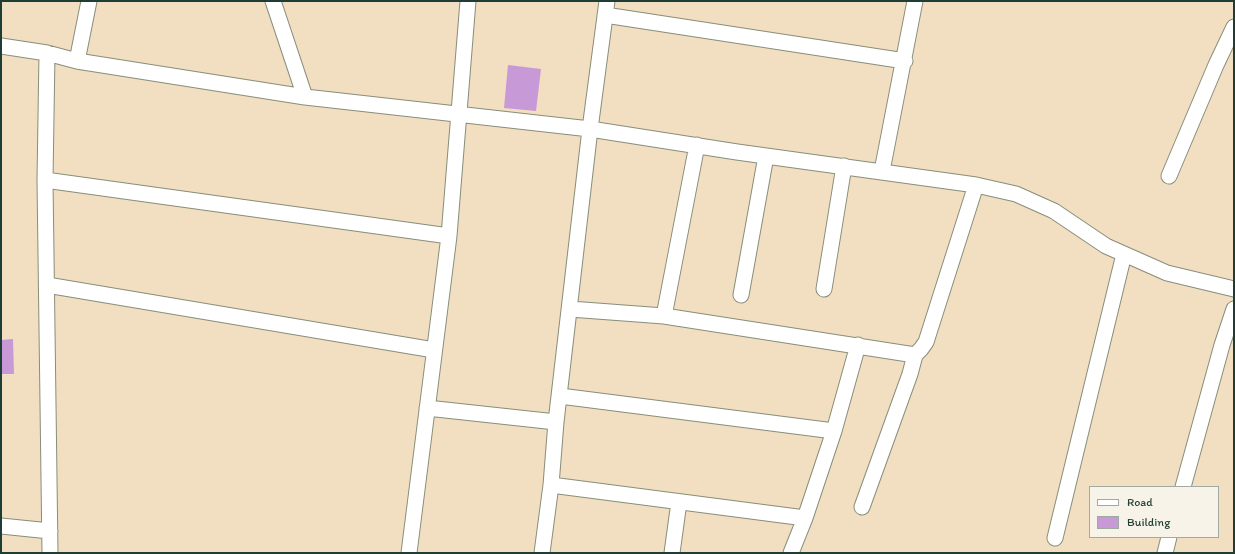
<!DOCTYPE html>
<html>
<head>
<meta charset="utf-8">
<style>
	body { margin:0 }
	#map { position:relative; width:1235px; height:554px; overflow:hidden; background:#f2dec1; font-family:Itim,sans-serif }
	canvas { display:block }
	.frame { position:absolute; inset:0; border:2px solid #1f3d34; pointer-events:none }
	.legend { position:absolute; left:1089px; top:486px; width:130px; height:52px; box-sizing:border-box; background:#f7f3e8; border:1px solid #a1aaa0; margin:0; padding:5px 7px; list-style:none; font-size:12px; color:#1f3d34 }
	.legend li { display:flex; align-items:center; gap:8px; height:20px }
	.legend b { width:20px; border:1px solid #a1aaa0 }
</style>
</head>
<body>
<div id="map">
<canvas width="1235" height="554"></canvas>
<div class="frame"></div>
<ul class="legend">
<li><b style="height:5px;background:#fff"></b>Road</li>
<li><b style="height:11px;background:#c899d7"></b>Building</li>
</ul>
</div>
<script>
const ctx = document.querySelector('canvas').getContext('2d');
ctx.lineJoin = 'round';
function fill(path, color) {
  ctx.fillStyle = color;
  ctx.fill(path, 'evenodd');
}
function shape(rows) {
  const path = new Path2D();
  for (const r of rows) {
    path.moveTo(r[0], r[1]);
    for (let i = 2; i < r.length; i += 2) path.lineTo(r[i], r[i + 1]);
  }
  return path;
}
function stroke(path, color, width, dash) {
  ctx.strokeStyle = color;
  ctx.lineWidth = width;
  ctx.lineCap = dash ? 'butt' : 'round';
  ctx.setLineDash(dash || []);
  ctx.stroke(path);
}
fill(shape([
	[508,65,541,69,536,111,504,108],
	[13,339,14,374,1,374,1,340]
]), '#c899d7');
const minor = shape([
	[273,1,305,97],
	[605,15,905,61],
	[1,46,47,53,77,61,305,97,590,129,737,152,976,185,1016,194,1054,211,1106,246,1167,273,1234,289],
	[47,53,45,180,50,553],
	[77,61,89,1],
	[882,171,915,1],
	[1169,176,1216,65,1234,27],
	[45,180,449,236],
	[47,285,434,350],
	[824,289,844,166],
	[741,295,766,156],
	[570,309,664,316,915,355,921,349,926,342,976,185],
	[664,316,697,145],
	[560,396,834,431],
	[427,408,556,422],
	[551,485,805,518],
	[1183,487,1222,345,1234,309],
	[862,507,910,374,915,355],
	[1,526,50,531],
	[1055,538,1124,254],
	[409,553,449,236,468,1],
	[542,553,551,485,556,422,590,129,607,1],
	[672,553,679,502],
	[791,553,805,518,834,431,858,345],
	[1165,553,1169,537]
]);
stroke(minor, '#888e7a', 17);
stroke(minor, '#fff', 15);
</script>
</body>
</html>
